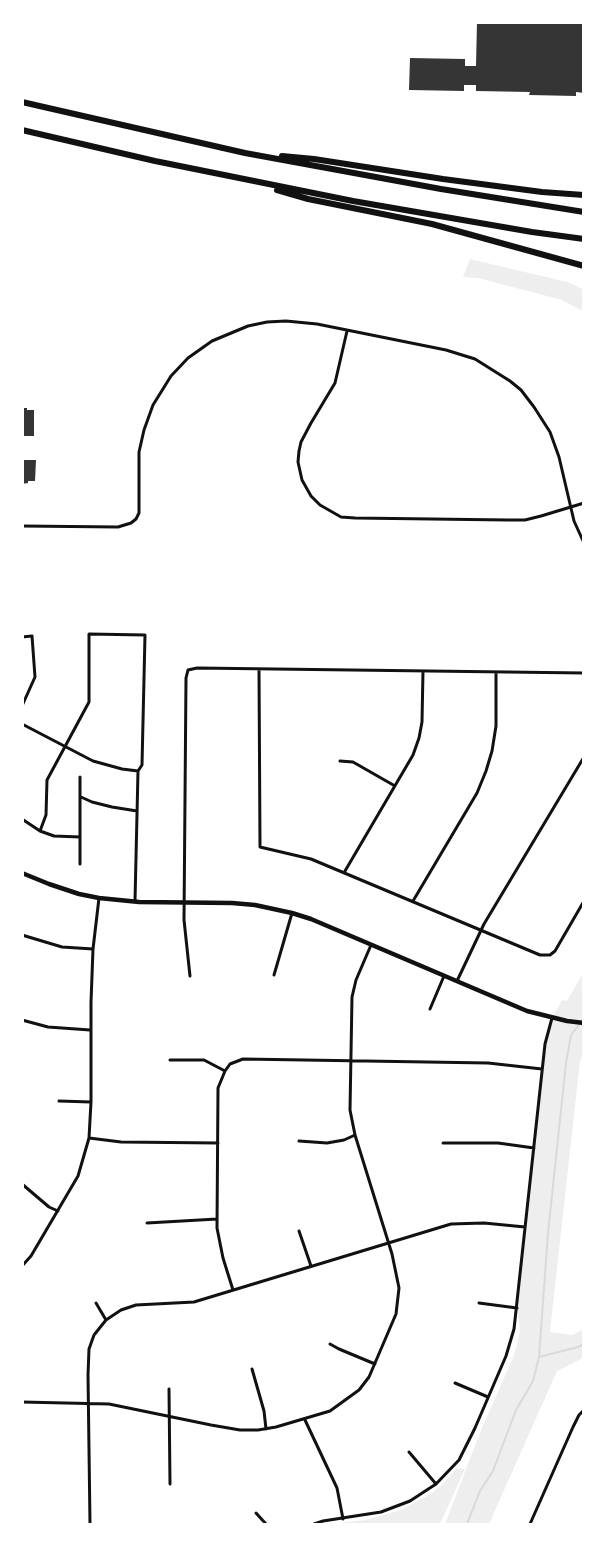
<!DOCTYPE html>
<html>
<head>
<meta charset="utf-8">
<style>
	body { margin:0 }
	#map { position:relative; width:606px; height:1547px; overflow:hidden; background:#fff; font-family:Spectral,serif }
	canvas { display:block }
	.frame { position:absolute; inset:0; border:24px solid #fff; pointer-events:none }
</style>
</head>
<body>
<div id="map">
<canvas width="606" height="1547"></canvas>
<div class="frame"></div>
</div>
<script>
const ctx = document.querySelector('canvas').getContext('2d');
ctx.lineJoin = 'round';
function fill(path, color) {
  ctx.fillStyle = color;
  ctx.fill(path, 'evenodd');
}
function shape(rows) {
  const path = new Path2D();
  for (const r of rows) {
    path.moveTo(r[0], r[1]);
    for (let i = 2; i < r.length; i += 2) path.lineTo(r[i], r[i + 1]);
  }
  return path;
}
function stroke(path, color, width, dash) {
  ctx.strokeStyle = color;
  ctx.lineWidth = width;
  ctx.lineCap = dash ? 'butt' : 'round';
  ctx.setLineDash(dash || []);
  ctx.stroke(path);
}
fill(shape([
	[470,259,567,282,583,289,583,311,562,300,478,278,463,277],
	[583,973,583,1055,580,1061,550,1332,573,1335,583,1329,583,1358,557,1371,489,1524,445,1524,481,1430,513,1358,517,1344,520,1331,517,1308,545,1044,552,1018,562,1000,567,1001],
	[456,1468,465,1469,440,1524,331,1524,365,1520,401,1510,432,1493,446,1481]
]), '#eee');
stroke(shape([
	[539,1357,578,1347,584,1344],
	[467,1524,480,1491,493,1471,516,1410,533,1381,539,1357,548,1233,566,1063,571,1035,584,1018]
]), '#d9d9d9', 2);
fill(shape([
	[477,22,584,22,584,93,576,92,576,96,529,95,530,92,476,91,476,85,464,85,464,91,409,90,410,58,465,59,465,66,476,66],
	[22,408,27,408,27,410,34,410,34,436,22,436],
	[22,460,36,460,35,481,28,481,28,483,22,484]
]), '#353535');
stroke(shape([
	[347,331,335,383,311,423,301,442,299,451,298,462,302,480,311,496,320,505,341,517,355,518,508,520,525,520,541,516,584,503],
	[22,526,118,527,131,523,136,519,139,513,139,452,144,430,153,405,171,376,188,358,212,341,248,326,267,322,286,321,317,324,446,350,475,359,510,381,521,390,534,407,550,432,559,457,574,521,584,543],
	[22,637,32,636,35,677,22,706],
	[259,669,260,847,311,859,540,955,550,955,555,951,584,901],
	[22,724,93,761,122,769,138,771],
	[340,761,353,762,395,786],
	[81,797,92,802,112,807,137,811],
	[22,819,40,831,54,836,80,837],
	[40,831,46,815,47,780,89,702,89,634,145,635,142,765,138,771],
	[80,864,80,777],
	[345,871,413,755,419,738,422,722,423,671],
	[135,901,138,771],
	[413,901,477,793,486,771,492,751,496,726,496,672],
	[22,935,62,947,93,949],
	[274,975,292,913],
	[190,976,184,920,186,678,188,670,197,668,584,673],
	[457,981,484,924,584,757],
	[430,1009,444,976],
	[22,1020,48,1027,90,1030],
	[170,1060,204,1060,225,1071,230,1064,243,1059,488,1063,542,1069],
	[225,1071,218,1088,217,1228,223,1258,233,1290],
	[59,1101,91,1102],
	[89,1138,121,1142,218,1143],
	[299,1141,327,1143,344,1140,355,1135],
	[443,1143,498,1143,534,1148],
	[22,1184,49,1207,58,1211],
	[147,1223,217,1219],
	[299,1231,311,1266],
	[22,1266,31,1256,78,1176,89,1138,91,1102,91,1002,93,949,99,898],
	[96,1303,106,1320],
	[479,1303,517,1308],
	[330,1344,339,1349,375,1364],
	[252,1369,264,1411,266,1429],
	[455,1383,488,1397],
	[169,1389,170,1484],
	[22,1402,109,1404,211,1425,240,1430,258,1430,276,1427,330,1411,359,1390,369,1377,396,1314,399,1288,392,1254,355,1135,350,1110,352,997,356,980,371,945],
	[305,1420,337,1488,343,1519],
	[409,1452,436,1484],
	[256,1513,266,1524],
	[90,1524,88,1375,89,1349,94,1335,106,1320,121,1310,136,1305,194,1302,451,1224,484,1223,525,1227],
	[314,1524,323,1521,381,1512,410,1501,436,1484,459,1460,475,1428,506,1356,514,1329,545,1044,552,1018],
	[530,1524,573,1427,579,1415,584,1410]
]), '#111', 3);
stroke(shape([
	[22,873,49,884,79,894,99,898,139,902,232,903,255,905,292,913,311,919,527,1011,567,1021,584,1023]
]), '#111', 4.5);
stroke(shape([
	[22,102,245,153,441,189,584,212],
	[22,130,155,161,353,201,532,232,584,239],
	[282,156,314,159,443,179,542,192,584,195],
	[277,190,308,199,432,224,584,266]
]), '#111', 6);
</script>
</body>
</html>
